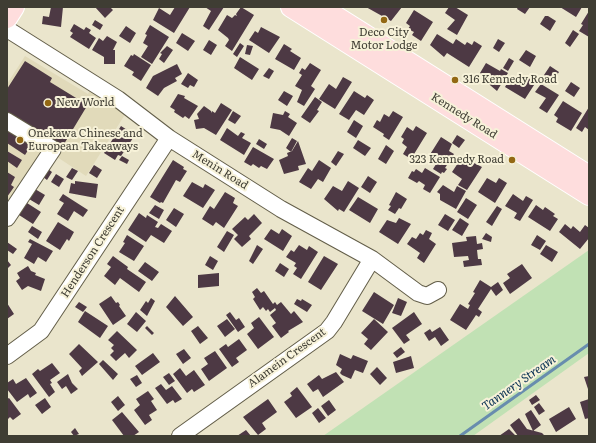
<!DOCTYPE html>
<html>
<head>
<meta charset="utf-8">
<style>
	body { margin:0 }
	#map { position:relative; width:596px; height:443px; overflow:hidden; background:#eae5cc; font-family:Literata,serif }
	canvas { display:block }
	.frame { position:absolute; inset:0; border:8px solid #3f3d33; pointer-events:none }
</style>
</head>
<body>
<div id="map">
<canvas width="596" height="443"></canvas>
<div class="frame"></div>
</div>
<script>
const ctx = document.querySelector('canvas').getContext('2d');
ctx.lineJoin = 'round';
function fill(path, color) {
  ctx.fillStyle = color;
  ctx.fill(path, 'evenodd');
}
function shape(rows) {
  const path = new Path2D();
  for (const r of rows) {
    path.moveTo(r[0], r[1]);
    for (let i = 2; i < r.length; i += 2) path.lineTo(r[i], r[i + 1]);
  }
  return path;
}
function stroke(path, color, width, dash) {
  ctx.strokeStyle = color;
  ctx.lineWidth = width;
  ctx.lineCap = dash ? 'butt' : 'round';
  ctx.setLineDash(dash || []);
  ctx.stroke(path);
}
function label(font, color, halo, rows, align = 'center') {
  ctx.font = font + ' Literata,serif';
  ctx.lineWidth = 4;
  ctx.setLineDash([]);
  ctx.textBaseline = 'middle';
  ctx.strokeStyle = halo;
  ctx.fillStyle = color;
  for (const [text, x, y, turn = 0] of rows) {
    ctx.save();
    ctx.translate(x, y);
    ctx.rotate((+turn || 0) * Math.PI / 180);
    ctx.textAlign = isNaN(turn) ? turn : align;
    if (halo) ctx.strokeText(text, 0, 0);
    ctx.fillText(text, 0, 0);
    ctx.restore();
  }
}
fill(shape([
	[25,56,88,94,90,90,126,113,86,176,54,155,7,116,7,84],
	[7,128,32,144,41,154,7,213]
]), '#e1daba');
fill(shape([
	[589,250,589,353,473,436,323,436]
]), '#c1e1b4');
stroke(shape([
	[460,436,589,344]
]), '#688dae', 3);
fill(shape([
	[51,7,63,7,61,27,42,24,43,16,49,17],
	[95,7,110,7,113,10,105,18],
	[175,7,190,7,174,33,153,20,159,8,170,15],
	[205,7,224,7,209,30,203,26,211,11],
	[241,7,254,15,232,51,225,46,229,40,228,38,218,30,227,15,232,18,235,15,237,16,236,14],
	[366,7,402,7,391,21],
	[449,7,455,7,468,15,457,35,447,29,455,20,445,13],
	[518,7,530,7,525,14,517,9],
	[560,7,582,7,576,17],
	[414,10,433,22,421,41,412,35,414,32,408,29,410,26,406,23],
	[589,11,589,37,579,31,583,25,581,24],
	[545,16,548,16,556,21,550,31,540,24],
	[95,20,103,25,100,30,92,25],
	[74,24,84,30,86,27,91,30,89,33,96,38,89,49,70,37,73,33,70,31],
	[150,25,169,37,152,64,141,57,148,46,143,43,147,35,145,34],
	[126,26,136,33,130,43,119,36],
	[261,27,280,37,269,53,249,40,255,31,258,33],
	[573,30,579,34,570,47,565,43],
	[182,33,195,41,188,51,176,43],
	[437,34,453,44,456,39,465,45,467,42,472,45,474,41,482,46,469,67,447,53,444,57,430,45],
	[107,36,117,42,113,50,115,50,115,64,104,64,104,57,92,50,99,38,103,41],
	[498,39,505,43,499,52,493,48],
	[209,40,217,45,211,55,203,50],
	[240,43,244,46,237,57,233,54],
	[284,44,292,49,290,51,301,58,294,70,275,59],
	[247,45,253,46,250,55,245,54],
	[167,46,173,50,164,63,159,59,162,54,160,53],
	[526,50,536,56,530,67,519,60],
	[134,54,151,65,141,81,132,75,134,72,124,66,131,55,133,56],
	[240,57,259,69,252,80,234,68],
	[509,58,514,61,508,71,503,68],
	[25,61,52,78,50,82,81,101,84,97,90,101,61,149,7,114,7,89],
	[310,63,321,70,311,86,315,89,304,106,297,102,302,90,295,86,302,75,299,73,302,68,305,70],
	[486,63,500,71,501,69,508,73,497,91,484,80,485,77,480,73],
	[177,64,182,74,175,78,177,81,164,88,158,96,146,88,153,76],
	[550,66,559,72,553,81,544,75],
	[269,68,274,71,269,79,263,76],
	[188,73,198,80,194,87,190,85,188,88,181,84],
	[343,77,352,82,335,109,319,99,329,84,336,89],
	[528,77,536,82,525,99,505,87,510,78,522,86],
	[571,82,580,88,574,97,565,91],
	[541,84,559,95,547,113,539,108,546,98,535,92],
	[284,91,293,96,287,106,278,100],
	[354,91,365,98,367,95,374,100,364,115,356,110,349,120,339,114],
	[178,94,185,96,184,98,198,106,189,119,185,116,183,118,174,112,175,110,170,107],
	[315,97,322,102,317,110,319,111,310,123,301,117],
	[563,101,582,113,571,131,556,122,558,118,554,115],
	[221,103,232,110,216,135,204,128,196,129,194,120,199,119,197,114,204,106,211,111,211,113,212,111,215,113],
	[589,107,589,130,585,127,582,132,576,128],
	[233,111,241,116,235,124,228,120],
	[285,111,290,114,288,117,297,123,289,136,280,130,270,128,273,113,283,115],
	[393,111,403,117,389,140,383,136,384,134,373,127,377,120,380,122,384,114,389,117],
	[354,120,363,126,356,138,347,132],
	[121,126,135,135,121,156,118,155,115,160,104,153],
	[416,126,427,133,411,159,403,154,407,147,402,143,404,139,401,137,407,127,413,131],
	[7,128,32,144,25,155,7,143],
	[227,128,238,136,241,132,245,134,242,138,251,143,244,155,220,140],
	[457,135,465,140,459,148,452,143],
	[441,137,452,144,449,151,454,154,445,168,447,169,444,173,442,172,441,174,433,169,438,161,429,156],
	[292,138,297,141,291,152,286,148],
	[259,139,267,144,264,149,256,144],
	[358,140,371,148,365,156,353,148],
	[298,141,306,164,298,166,299,170,284,174,279,160,288,156,287,153,292,151],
	[386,145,394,151,386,164,378,159],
	[253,147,274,159,267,169,261,166,259,168,253,164,251,166,244,162],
	[7,151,22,160,17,168,7,161],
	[338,151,344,154,336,166,331,162],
	[122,156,129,160,127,164,119,160],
	[462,157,482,167,467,190,458,185,462,179,452,172],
	[173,160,184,167,183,169,187,171,180,182,176,180,163,203,161,202,160,203,150,197],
	[319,160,331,168,323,182,318,179,311,189,299,182,308,168,312,171],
	[94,165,102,170,97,178,89,173],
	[72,168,78,171,72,180,66,177],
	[425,168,440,177,430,193,423,189,425,185,419,181,417,183,408,178,412,171,414,172,416,169,422,173],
	[48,169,52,172,47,180,43,177],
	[7,172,15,177,11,185,14,187,7,197],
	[56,174,64,179,59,187,51,182],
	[368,176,377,182,370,193,361,187],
	[487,178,496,183,499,178,507,183,495,203,478,192],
	[75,181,98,184,96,198,69,193,71,183,75,184],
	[348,181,359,188,344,212,339,209,338,211,324,199,333,186,342,191],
	[192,182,203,188,205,184,215,190,203,208,183,196],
	[443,185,454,192,457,186,466,191,456,209,440,200,440,194,437,192],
	[35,189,45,195,39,205,29,199],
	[225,192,235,198,233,203,238,206,224,228,216,222,213,226,202,219,210,206,214,209],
	[396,192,407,199,401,209,399,208,395,214,388,210,391,206,389,205],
	[63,194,88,210,83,217,74,211,68,221,57,214,64,203,59,200],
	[513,194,523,201,526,196,533,200,520,221,514,218,517,213,505,206],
	[358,197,378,209,370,223,349,210],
	[466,198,477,205,468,219,457,212],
	[27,203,41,212,33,224,19,215],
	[155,205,164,210,159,219,149,213],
	[536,205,543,210,545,207,555,214,553,216,558,219,550,231,528,217],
	[497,206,502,209,492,226,486,222],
	[174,208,184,214,176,227,166,220],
	[139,213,146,218,147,215,158,222,155,227,158,228,161,224,172,231,164,243,151,235,146,242,128,230],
	[254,214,262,223,249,236,251,239,242,247,234,239,238,235,232,229,245,217,248,220],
	[445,214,455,220,448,231,438,225],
	[399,218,411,224,398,244,379,232,387,220,396,223],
	[460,218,469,224,462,236,452,230],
	[58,222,74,232,69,241,67,239,60,250,46,241],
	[565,224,571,229,573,226,580,232,585,225,589,228,589,238,580,249,559,232],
	[32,226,42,232,38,239,28,232],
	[271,229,279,234,282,229,292,236,283,251,264,239],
	[426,230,432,233,429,239,436,244,424,263,417,258,420,253,407,244,412,237,416,239,420,233,423,235],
	[227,231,234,235,224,252,217,247],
	[486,233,492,237,491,242,482,239],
	[127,235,144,246,134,261,119,252,125,243,123,242],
	[537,235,546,241,540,250,531,245],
	[476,236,477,244,482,243,483,249,477,250,478,259,481,259,482,265,464,267,463,261,469,260,468,256,454,257,452,243,467,241,466,237],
	[30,239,53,251,46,262,38,257,34,264,24,258,32,244,28,242],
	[7,242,17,249,13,254,7,250],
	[257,245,263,249,253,264,249,261],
	[299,245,307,250,309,246,318,252,301,279,293,274,297,268,294,266,296,263,286,257,291,250,294,252],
	[546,245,558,252,552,262,540,254],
	[113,256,128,267,127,269,146,282,139,292,120,278,115,285,104,276,111,267,107,264],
	[210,256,218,261,213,270,205,265],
	[324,256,338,264,321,290,308,282],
	[7,260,11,265,7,269],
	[145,262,159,272,152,281,138,271],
	[280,263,289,269,284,277,275,271],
	[522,264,532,278,510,294,503,283,510,278,507,274],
	[28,266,31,271,36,273,35,275,45,279,41,291,28,286,22,290,16,281,20,278,17,273],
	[219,273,219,286,198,288,198,275],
	[480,280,491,287,498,282,503,290,496,296,491,289,478,309,482,312,479,317,476,315,466,330,450,320,460,304,468,309,470,305,468,304,475,293,473,292],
	[257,288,261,293,264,291,273,304,275,302,277,305,281,302,291,314,294,311,303,322,288,331,289,332,281,338,272,326,276,323,270,315,276,310,275,308,270,312,268,309,266,311,263,307,260,310,253,299,255,297,252,292],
	[374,292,394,305,383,324,362,311],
	[111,296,116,303,118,302,120,305,119,306,126,316,113,325,99,304],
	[175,296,193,317,183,326,166,307],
	[151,298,155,301,147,316,140,310,146,301,148,303],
	[398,298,407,302,401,316,392,313],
	[297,299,301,301,302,299,312,305,307,312,294,304],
	[79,302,87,307,83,312,75,307],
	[7,303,14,314,7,319],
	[85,311,108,326,100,338,78,322],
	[136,312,146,321,137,332,127,324],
	[230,312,236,320,239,318,245,327,238,332,226,315],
	[414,312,422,324,406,335,410,340,404,344,392,328],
	[259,317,274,337,258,349,247,334,254,328,251,323],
	[227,319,235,329,225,337,217,326],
	[374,319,388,332,371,350,364,344,368,339,361,333],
	[147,326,154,333,152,335,145,328],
	[198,326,208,338,200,344,191,331],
	[440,327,449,340,441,346,435,337,429,341,424,333,430,329,432,332],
	[117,331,137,350,129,358,125,353,116,361,110,355,114,351,111,348,114,345,108,340],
	[239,339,247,350,236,358,239,362,232,367,219,349,226,344,228,347],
	[79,344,98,362,82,376,79,371,82,368,69,354],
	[401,347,405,352,397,358,393,353],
	[184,349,191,358,183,364,176,354],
	[215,351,227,368,209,381,201,369,208,364,204,358],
	[153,353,160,362,142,375,135,366],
	[340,354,351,359,353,355,368,361,363,373,355,370,351,379,342,375,340,373,342,369,336,365],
	[411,356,414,368,396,373,393,362],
	[103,360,118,374,113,380,99,364],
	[52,363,60,373,50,380,52,383,50,384,55,392,49,397,32,374,38,369,40,371],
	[377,367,387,378,380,385,370,374],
	[180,368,186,376,194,370,205,385,194,392,192,389,187,393,173,374],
	[336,372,344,382,323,397,318,389,313,392,307,384,319,375,322,379],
	[169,373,175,381,169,385,163,377],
	[68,374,72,383,78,389,71,394,66,386,62,389,57,382],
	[137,375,142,383,136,387,130,379],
	[589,376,589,392,584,377],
	[26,378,37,393,30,398,28,394,17,402,7,389,7,383,13,379,16,384],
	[161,384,166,390,172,386,182,399,175,403,173,400,167,404,155,388],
	[297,387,312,407,296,418,284,402,292,396,290,393],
	[148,391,154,399,151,401,157,410,149,415,152,420,145,425,134,410,140,405,136,399],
	[536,395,540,400,532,405,529,400],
	[118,396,125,405,118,411,111,402],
	[9,398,21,414,13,420,10,417,7,420,7,399],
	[45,398,51,407,42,414,35,405],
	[268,399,277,412,262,423,266,429,258,435,243,417],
	[589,399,589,418,585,419,580,402],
	[329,400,336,410,328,416,321,406],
	[539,403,545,411,539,415,534,407],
	[569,407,576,419,556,432,549,419],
	[318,408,326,418,319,423,312,413],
	[531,410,541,425,533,431,525,414],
	[122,412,139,432,133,436,124,436,112,420],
	[519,418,527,429,542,433,545,436,518,436,510,425],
	[75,428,79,434,74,436,71,432],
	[509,429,516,436,499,436],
	[246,430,251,436,237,436]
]), '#4d3944');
const minor = shape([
	[7,29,118,99,169,138,281,209,372,259,418,293,427,296,438,290],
	[7,121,53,149,7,218],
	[7,356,41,331,169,138],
	[180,436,327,331,334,322,372,259]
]);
const major = shape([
	[291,7,589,195],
	[321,7,589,176],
	[7,18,14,7]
]);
stroke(minor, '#635e49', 18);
stroke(major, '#fff', 22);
stroke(minor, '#fff', 16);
stroke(major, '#fedddd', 20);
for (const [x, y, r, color] of [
	[384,20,4,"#936813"],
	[455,80,4,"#936813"],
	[48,103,4,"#936813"],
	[20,140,4,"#936813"],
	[512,160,4,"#936813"]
]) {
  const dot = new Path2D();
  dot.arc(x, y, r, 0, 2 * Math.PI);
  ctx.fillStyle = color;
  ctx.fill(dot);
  stroke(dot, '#f7f2d9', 1.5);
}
label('11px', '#3f3d33', '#f7f2d9', [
	["Deco City",384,33,"center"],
	["Motor Lodge",384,46,"center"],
	["316 Kennedy Road",463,80],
	["New World",56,103],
	["Onekawa Chinese and",28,134],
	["European Takeaways",28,147],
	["323 Kennedy Road",504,160,"right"]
], 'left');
label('11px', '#3f3d33', '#f7f2d9', [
	["Kennedy Road",464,116,32],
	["Menin Road",220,170,32],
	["Henderson Crescent",93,252,-57],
	["Alamein Crescent",287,358,-36]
]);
label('italic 12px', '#083153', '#f7f2d9', [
	["Tannery Stream",519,383,-35]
]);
</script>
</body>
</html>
